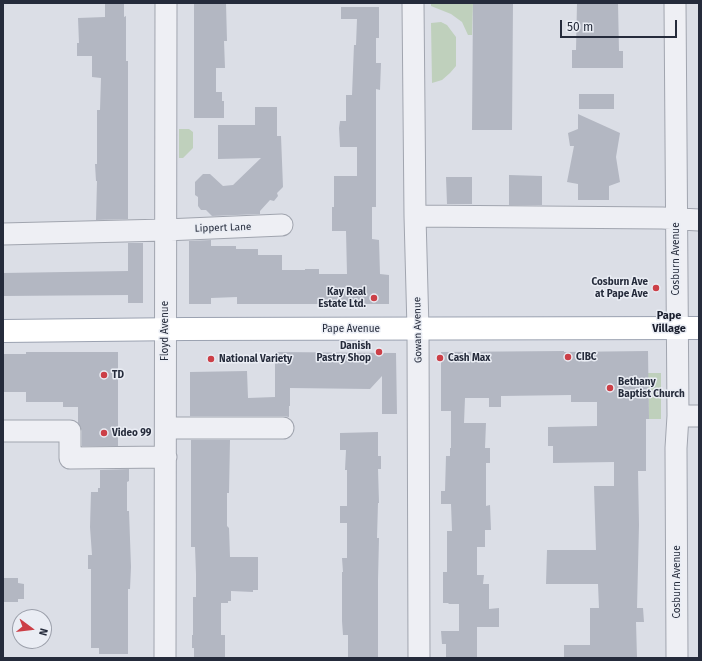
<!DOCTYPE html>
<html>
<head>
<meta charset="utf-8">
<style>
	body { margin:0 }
	#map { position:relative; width:702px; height:661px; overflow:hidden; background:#dbdee6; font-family:"Fira Sans",sans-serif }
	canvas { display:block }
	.frame { position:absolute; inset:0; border:4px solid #252b3b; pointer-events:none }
	.north { position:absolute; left:12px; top:609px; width:40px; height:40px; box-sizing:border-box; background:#eaedf4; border:1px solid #9b9faa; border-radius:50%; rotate:105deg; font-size:11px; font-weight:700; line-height:16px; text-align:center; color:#252b3b }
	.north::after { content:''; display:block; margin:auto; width:14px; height:18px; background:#cc3f47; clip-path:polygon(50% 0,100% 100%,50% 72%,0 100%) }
	.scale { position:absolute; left:560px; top:20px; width:117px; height:18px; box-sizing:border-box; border:2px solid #252b3b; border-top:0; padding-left:5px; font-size:12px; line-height:14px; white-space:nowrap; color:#252b3b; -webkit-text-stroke:3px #eaedf4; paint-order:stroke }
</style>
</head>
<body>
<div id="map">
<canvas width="702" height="661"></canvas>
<div class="frame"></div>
<div class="north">N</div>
<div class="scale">50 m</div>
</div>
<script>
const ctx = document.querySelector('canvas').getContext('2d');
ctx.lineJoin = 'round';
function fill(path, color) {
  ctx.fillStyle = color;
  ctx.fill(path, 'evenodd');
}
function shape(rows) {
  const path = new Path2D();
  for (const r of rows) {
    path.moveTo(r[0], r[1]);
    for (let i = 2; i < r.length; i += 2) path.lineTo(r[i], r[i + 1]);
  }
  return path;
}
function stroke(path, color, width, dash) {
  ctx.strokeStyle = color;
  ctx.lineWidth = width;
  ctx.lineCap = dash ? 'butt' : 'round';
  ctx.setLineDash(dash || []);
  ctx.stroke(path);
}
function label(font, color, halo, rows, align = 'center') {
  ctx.font = font + ' "Fira Sans",sans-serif';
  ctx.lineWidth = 3;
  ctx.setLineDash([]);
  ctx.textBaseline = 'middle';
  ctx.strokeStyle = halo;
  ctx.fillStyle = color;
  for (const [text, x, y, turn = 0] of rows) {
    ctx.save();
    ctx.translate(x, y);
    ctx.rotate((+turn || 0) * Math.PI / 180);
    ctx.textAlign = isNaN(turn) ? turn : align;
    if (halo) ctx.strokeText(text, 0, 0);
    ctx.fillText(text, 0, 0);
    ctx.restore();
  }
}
fill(shape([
	[431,3,473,3,472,35,468,35,462,22,451,14,431,6],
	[441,22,447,25,456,37,456,66,450,73,442,80,432,83,431,23],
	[179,129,189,129,193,132,193,148,183,158,179,158],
	[648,373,661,373,661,419,649,419]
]), '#bfd0bc');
fill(shape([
	[105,3,124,3,124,17,126,16,126,61,128,61,128,219,96,220,97,181,96,181,95,164,97,164,97,110,100,110,101,78,92,77,92,56,77,56,77,43,79,43,78,18,105,17],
	[194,3,226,3,227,41,224,41,225,68,216,68,216,92,222,92,222,101,224,101,224,118,194,118],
	[473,3,513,3,512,130,472,130],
	[577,3,618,3,619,51,623,51,623,68,572,68,572,50,576,50],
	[341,7,379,7,379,38,376,38,376,63,381,63,380,90,376,89,376,207,372,207,372,239,379,240,380,274,389,275,389,304,237,304,237,297,211,298,211,304,189,304,189,241,211,240,211,246,236,246,236,249,258,249,258,255,282,255,282,270,305,270,305,269,319,269,319,274,347,274,346,231,332,231,332,207,334,207,334,176,357,176,357,147,340,147,339,128,340,121,346,121,346,95,352,95,354,45,356,45,357,19,341,19],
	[579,94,614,94,614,109,579,109],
	[255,107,277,107,277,136,281,136,283,187,277,193,278,196,274,201,270,200,260,211,260,214,212,216,206,210,201,210,198,206,198,197,195,195,195,182,203,174,210,174,223,186,233,185,261,158,218,159,218,125,255,125],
	[578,114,620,133,616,157,620,182,609,186,609,200,578,200,578,184,567,182,574,146,570,146,568,133,578,129],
	[509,175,542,176,542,205,509,205],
	[446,177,472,177,472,204,447,204],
	[128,243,143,243,143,303,128,303,128,295,3,296,3,273,128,271],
	[564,351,564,352,648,351,649,419,646,419,646,471,638,471,639,525,637,608,643,608,644,622,636,622,637,658,564,658,564,645,590,645,590,608,599,608,598,584,546,584,547,550,596,550,594,486,614,486,614,462,553,463,553,446,548,446,548,427,597,426,597,402,571,402,571,395,501,396,501,407,489,407,489,398,465,398,464,423,486,423,485,448,490,448,490,463,486,463,486,506,490,505,491,530,485,530,485,547,477,547,477,575,484,575,483,584,489,584,489,609,499,608,499,627,477,627,477,658,446,658,446,644,442,644,441,631,459,631,459,604,448,604,449,603,443,603,443,572,447,572,447,531,452,531,451,504,441,504,441,491,445,491,446,456,450,456,450,448,451,448,451,411,441,411,441,352],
	[26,352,118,352,118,446,82,446,82,431,78,423,78,407,63,407,63,402,26,402,26,392,3,392,3,354,26,354],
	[275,352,396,353,397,414,382,414,382,376,370,389,290,388,290,406,289,406,289,417,283,416,190,416,190,372,247,371,248,398,275,397],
	[378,432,378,456,381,456,381,469,378,469,379,503,378,503,377,538,379,538,378,580,378,658,348,658,348,635,343,635,342,621,342,572,343,572,342,558,347,558,347,523,340,523,340,506,347,506,347,470,345,470,346,450,340,450,340,433],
	[191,440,230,440,229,493,227,493,227,526,229,528,230,557,258,557,258,590,253,590,253,592,231,591,231,601,228,601,228,603,221,603,221,635,225,635,225,658,194,658,194,648,192,648,192,635,193,635,193,597,196,597,196,574,195,547,191,547],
	[129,469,129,481,127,482,127,511,129,511,131,567,130,589,128,589,128,654,99,654,99,648,91,648,91,569,88,569,88,555,92,555,90,527,91,492,98,492,98,488,100,488,100,470],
	[3,578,18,578,18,583,24,584,24,599,18,599,18,602,3,602]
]), '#b3b7c2');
const minor = shape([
	[413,3,415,216,418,329,419,658],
	[675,3,678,416,676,448,677,658],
	[415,216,662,218,699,220],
	[3,234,165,230,282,225],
	[678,416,699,416],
	[166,428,283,428],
	[3,431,70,431,70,458,166,457],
	[165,658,166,3]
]);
const major = shape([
	[3,331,185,329,699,328]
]);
stroke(minor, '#a1a5af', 23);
stroke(major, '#9ba2b1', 24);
stroke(minor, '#eeeff4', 21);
stroke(major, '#fff', 22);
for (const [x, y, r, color] of [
	[656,288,4,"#cc3f47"],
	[374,298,4,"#cc3f47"],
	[379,352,4,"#cc3f47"],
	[568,357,4,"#cc3f47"],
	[440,358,4,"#cc3f47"],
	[211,359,4,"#cc3f47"],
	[104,375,4,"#cc3f47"],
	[610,388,4,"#cc3f47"],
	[104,433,4,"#cc3f47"]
]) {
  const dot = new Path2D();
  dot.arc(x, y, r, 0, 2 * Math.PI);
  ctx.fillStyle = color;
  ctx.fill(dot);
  stroke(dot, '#eaedf4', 1.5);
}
label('10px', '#252b3b', '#eaedf4', [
	["Lippert Lane",223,228,-2],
	["Cosburn Avenue",676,259,-90],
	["Pape Avenue",351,329],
	["Gowan Avenue",418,330,-91],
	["Floyd Avenue",165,331,-90],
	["Cosburn Avenue",677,582,-90]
]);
label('bold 10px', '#252b3b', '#eaedf4', [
	["Cosburn Ave",648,282,"right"],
	["at Pape Ave",648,294,"right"],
	["Kay Real",366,292,"right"],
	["Estate Ltd.",366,304,"right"],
	["Danish",371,346,"right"],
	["Pastry Shop",371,358,"right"],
	["CIBC",576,357],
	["Cash Max",448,358],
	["National Variety",219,359],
	["TD",112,375],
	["Bethany",618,382],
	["Baptist Church",618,394],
	["Video 99",112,433]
], 'left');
label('bold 11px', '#181d2c', '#eaedf4', [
	["Pape",669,316],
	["Village",669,329]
]);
</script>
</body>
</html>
